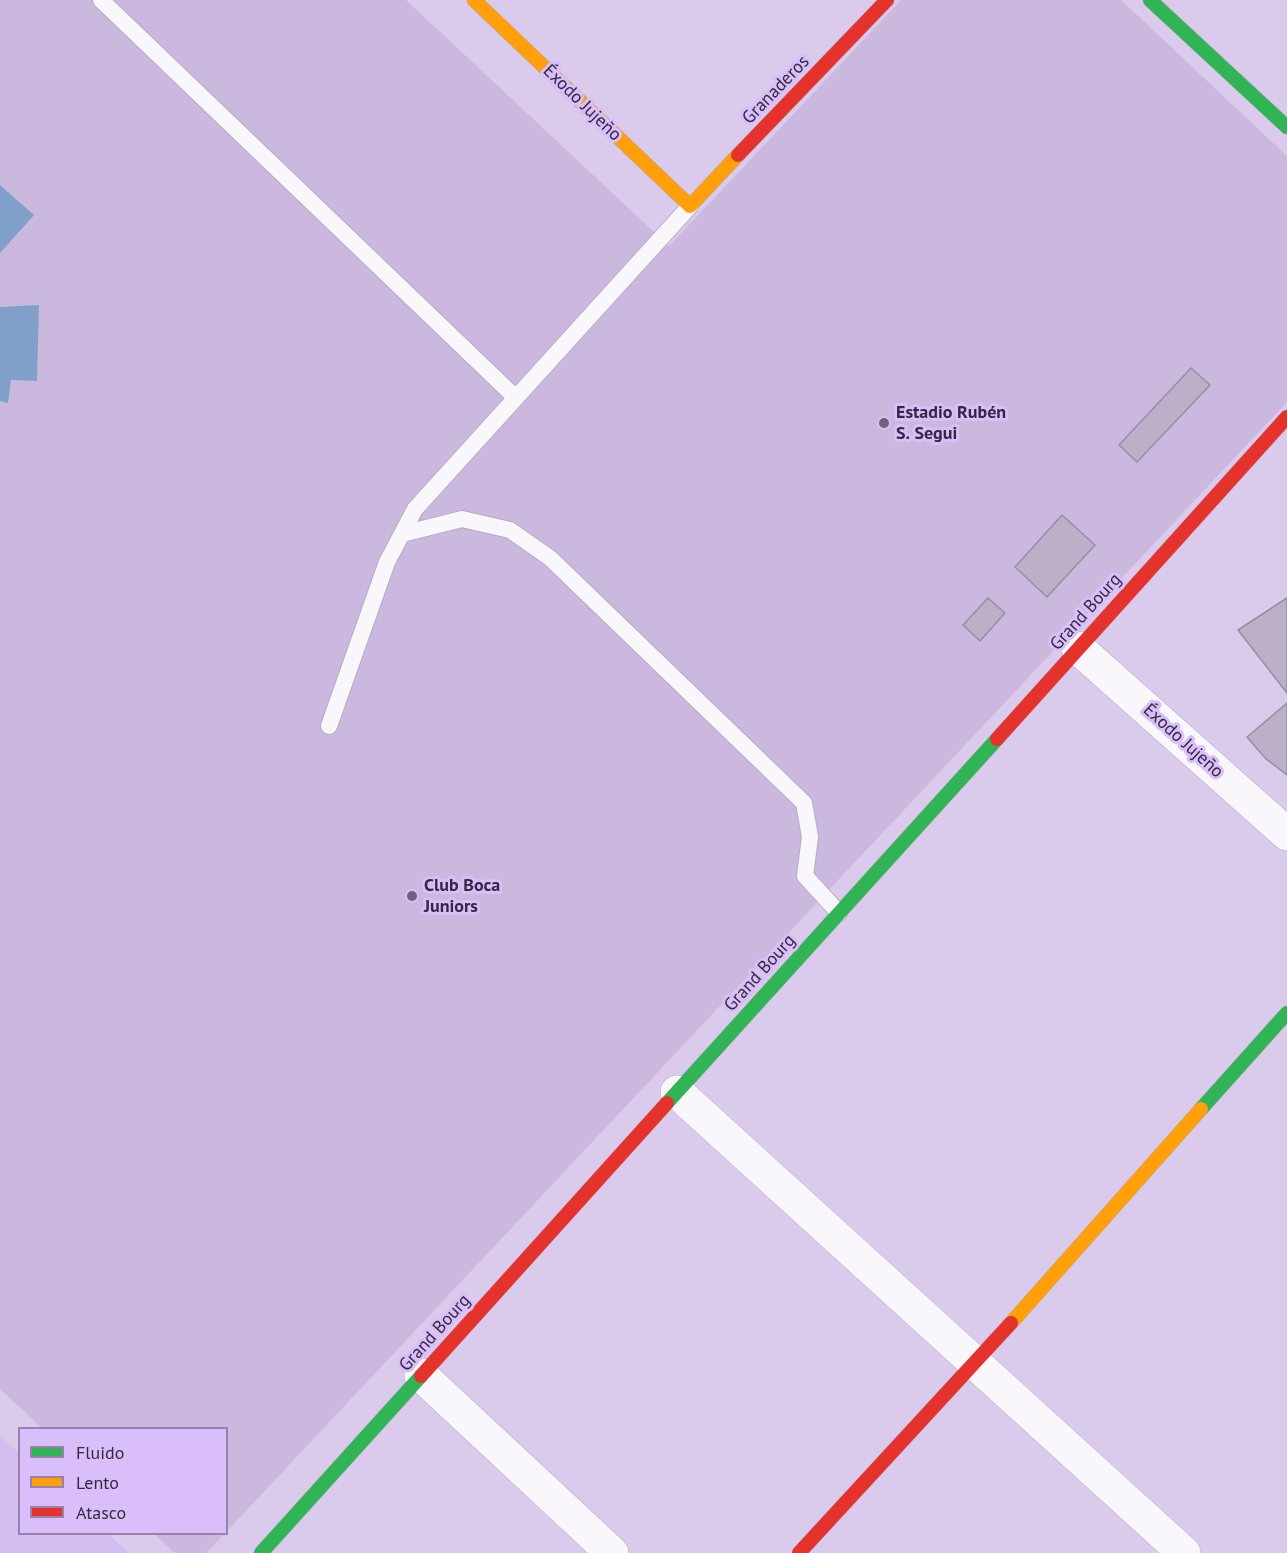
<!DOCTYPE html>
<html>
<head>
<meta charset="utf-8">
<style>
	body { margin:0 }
	#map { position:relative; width:1287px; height:1553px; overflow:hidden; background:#dacbec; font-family:"PT Sans",sans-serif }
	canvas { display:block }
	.legend { position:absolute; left:18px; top:1427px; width:210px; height:108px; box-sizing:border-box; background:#d9bef9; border:2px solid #9782af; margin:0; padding:8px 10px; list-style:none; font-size:18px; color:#332940 }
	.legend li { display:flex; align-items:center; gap:12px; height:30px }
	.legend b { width:30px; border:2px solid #9782af }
</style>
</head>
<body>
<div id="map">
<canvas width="1287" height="1553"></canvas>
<ul class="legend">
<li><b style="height:8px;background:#30b455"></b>Fluido</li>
<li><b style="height:8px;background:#ff9f0a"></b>Lento</li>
<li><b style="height:8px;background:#e5322d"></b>Atasco</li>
</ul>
</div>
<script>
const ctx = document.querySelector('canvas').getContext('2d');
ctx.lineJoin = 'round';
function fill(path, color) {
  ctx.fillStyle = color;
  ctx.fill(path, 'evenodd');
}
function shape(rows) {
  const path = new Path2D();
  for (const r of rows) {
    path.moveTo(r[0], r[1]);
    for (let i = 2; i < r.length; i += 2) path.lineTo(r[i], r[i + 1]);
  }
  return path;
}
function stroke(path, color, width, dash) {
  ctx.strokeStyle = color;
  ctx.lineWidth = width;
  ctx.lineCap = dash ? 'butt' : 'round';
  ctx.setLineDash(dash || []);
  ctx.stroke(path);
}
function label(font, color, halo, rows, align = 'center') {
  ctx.font = font + ' "PT Sans",sans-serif';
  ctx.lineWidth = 6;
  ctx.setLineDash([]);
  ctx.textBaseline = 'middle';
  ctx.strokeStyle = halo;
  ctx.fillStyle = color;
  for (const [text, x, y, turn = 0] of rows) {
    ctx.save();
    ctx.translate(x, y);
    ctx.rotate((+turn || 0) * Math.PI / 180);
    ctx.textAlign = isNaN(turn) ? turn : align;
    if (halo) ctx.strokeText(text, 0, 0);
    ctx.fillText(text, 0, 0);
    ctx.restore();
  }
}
fill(shape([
	[0,1436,19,1453,20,1534,108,1534,129,1553,0,1553]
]), '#d4bdf0');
fill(shape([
	[0,0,406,0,669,246,901,0,1121,0,1287,156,1287,402,227,1531,226,1428,42,1428,0,1389],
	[154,1534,224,1534,206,1553,175,1553]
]), '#cab8de');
fill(shape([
	[0,185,34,215,0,253],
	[39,305,37,381,11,380,8,403,0,401,0,307]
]), '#80a0ca');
const building = shape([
	[1191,368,1210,385,1137,462,1119,445,1191,368],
	[1062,515,1095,545,1047,597,1015,567,1062,515],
	[988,598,1005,613,980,641,963,625,988,598],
	[1287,598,1287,693,1238,630,1287,598],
	[1287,703,1287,775,1266,759,1247,737,1287,703]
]);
fill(building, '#bcb0c9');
stroke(building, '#988da5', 1.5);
const lane = shape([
	[101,0,516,398],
	[402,534,462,519,510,530,550,558,804,803,810,837,805,876,839,913],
	[329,726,387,562,415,509,690,206]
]);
const street = shape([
	[1078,648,1287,834],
	[677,1092,1184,1553],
	[421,1375,612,1553]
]);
const fast = shape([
	[1150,0,1287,127],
	[667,1103,997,739],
	[1201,1109,1287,1013],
	[261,1553,421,1376]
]);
const slow = shape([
	[474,0,690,206,738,155],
	[1011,1323,1201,1109]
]);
const jam = shape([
	[738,155,887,0],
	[997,739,1287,417],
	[421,1376,667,1103],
	[799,1553,1011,1323]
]);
stroke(lane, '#b7abc5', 18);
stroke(street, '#b7abc5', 34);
stroke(fast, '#b7abc5', 15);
stroke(slow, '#b7abc5', 15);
stroke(jam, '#b7abc5', 15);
stroke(lane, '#f9f7fc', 16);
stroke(street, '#f9f7fc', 33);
stroke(fast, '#30b455', 14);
stroke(slow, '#ff9f0a', 14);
stroke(jam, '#e5322d', 14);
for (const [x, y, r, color] of [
	[884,423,6,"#6d627c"],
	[412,896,6,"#6d627c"]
]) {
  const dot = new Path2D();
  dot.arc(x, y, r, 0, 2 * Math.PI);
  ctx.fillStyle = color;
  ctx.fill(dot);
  stroke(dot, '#d9bef9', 2);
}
label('18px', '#332940', '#d9bef9', [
	["Granaderos",776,90,-46],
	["Éxodo Jujeño",582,103,44],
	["Grand Bourg",1086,612,-48],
	["Éxodo Jujeño",1183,741,42],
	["Grand Bourg",760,973,-48],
	["Grand Bourg",435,1333,-48]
]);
label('bold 18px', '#332940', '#d9bef9', [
	["Estadio Rubén",896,413],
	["S. Segui",896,434],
	["Club Boca",424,886],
	["Juniors",424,907]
], 'left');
</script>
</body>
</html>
